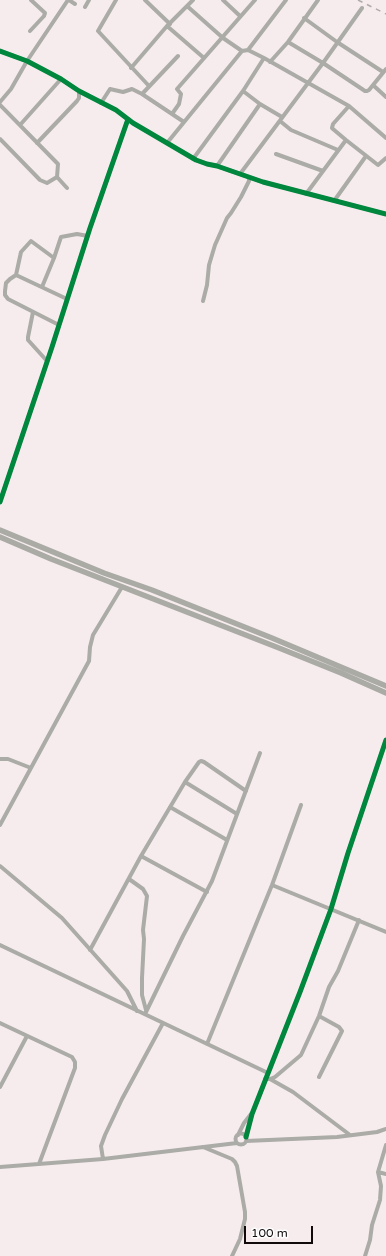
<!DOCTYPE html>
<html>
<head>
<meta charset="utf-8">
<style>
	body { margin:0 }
	#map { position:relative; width:386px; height:1256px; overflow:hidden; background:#f6ecee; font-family:"Varela Round",sans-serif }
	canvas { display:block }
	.scale { position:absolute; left:244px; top:1226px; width:69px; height:18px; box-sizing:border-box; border:2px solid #100a0b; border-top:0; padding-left:5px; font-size:12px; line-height:14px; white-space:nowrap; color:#100a0b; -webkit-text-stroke:3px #fff; paint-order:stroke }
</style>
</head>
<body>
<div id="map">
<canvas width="386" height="1256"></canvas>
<div class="scale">100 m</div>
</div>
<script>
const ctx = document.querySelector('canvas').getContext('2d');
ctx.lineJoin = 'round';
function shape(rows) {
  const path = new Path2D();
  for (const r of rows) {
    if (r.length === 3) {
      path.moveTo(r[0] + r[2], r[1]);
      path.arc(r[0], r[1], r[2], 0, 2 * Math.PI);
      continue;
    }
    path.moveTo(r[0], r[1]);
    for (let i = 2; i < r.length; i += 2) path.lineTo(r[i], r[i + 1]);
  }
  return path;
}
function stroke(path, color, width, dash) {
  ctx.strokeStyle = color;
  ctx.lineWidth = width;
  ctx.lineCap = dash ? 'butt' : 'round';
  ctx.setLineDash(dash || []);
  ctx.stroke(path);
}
stroke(shape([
	[69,0,75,4],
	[116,0,98,31,149,86],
	[145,0,170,24],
	[223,0,240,16],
	[187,6,223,38,242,51,248,50,264,58,349,106,333,124,332,128,333,129,346,140,378,165,386,158],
	[85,7,89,0],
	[304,18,337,42,383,72],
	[167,26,204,58],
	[30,31,44,16,45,13,31,0],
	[288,42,323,63,365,91,367,91,369,90,386,69],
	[248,50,286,0],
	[0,51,27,61,61,79,79,91,116,110,133,123,196,160,207,164,217,166,263,182,386,214],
	[270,62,288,42,318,0],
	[131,68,167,26,193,0],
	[373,85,386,97],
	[243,91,260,104,282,117],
	[142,94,178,56],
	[0,102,11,89,27,61,68,0],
	[101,103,110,89,123,92,132,89,142,94,184,122],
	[0,105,58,164,57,177],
	[349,106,386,138],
	[172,114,179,104,181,94,177,89,255,0],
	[280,121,291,130,338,150],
	[20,125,61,79],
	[0,139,40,180,47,183,57,177],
	[37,143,77,101,79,98,79,91],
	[167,143,242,51],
	[276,154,323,171],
	[193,159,243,91,264,58],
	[217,166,260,104],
	[240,174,323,63,362,8],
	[57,177,67,188],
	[306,194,346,140],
	[334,201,366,156],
	[54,258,31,241,21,252,16,275,10,279,6,283,5,291,5,295,8,299,59,325],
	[16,275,67,299],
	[42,287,54,258,61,237,77,234,88,236],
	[203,301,207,285,209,265,215,245,227,218,231,213,241,197,249,181,249,177],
	[33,312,28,337,28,340,47,361],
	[0,502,52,347,90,228,128,119],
	[0,759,8,759,31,768],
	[185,782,237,814],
	[170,807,227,840],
	[0,825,89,661,90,647,93,635,122,587],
	[141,856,207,892],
	[0,866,62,918,127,991,137,1011],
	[129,879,143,889,147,896,143,930,144,939,142,978,142,995,146,1010],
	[272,885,386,932],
	[0,945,268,1073],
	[90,950,141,856,185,782,199,762,201,761,204,762,246,791],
	[145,1014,183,936,212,881,260,753],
	[319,1016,339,1027,342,1031,319,1077],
	[0,1023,72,1057,75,1062,75,1068,39,1164],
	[207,1044,272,885,301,805],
	[265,1079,270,1079,275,1077,301,1055,319,1016,329,987,338,971,359,920],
	[270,1079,293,1092,350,1135],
	[0,1087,27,1036],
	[241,1139,5.5],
	[238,1135,244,1123,251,1114],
	[246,1137,252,1114,300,992,331,909,348,853,386,740],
	[246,1141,337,1137,377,1132,386,1129],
	[203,1147,232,1159,235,1162,237,1166,245,1212,245,1219,240,1239,232,1256],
	[103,1159,101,1146,105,1135,122,1099,163,1023],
	[0,1167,103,1159,237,1143],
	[378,1172,386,1174],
	[365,1256,370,1240,372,1225,380,1200,381,1186,378,1172,386,1145]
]), '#abaca7', 4);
stroke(shape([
	[0,530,104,573,152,590,272,638,386,686],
	[0,537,51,559,279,648,341,673,386,693]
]), '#ababa6', 5.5);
stroke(shape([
	[358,0,386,14]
]), '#b0acaa', 1.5, [5, 5]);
stroke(shape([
	[0,51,27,61,61,79,79,91,116,110,133,123,196,160,207,164,217,166,263,182,386,214],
	[0,502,52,347,90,228,128,119],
	[246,1137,252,1114,300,992,331,909,348,853,386,740]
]), '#00873e', 5);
</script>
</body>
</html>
